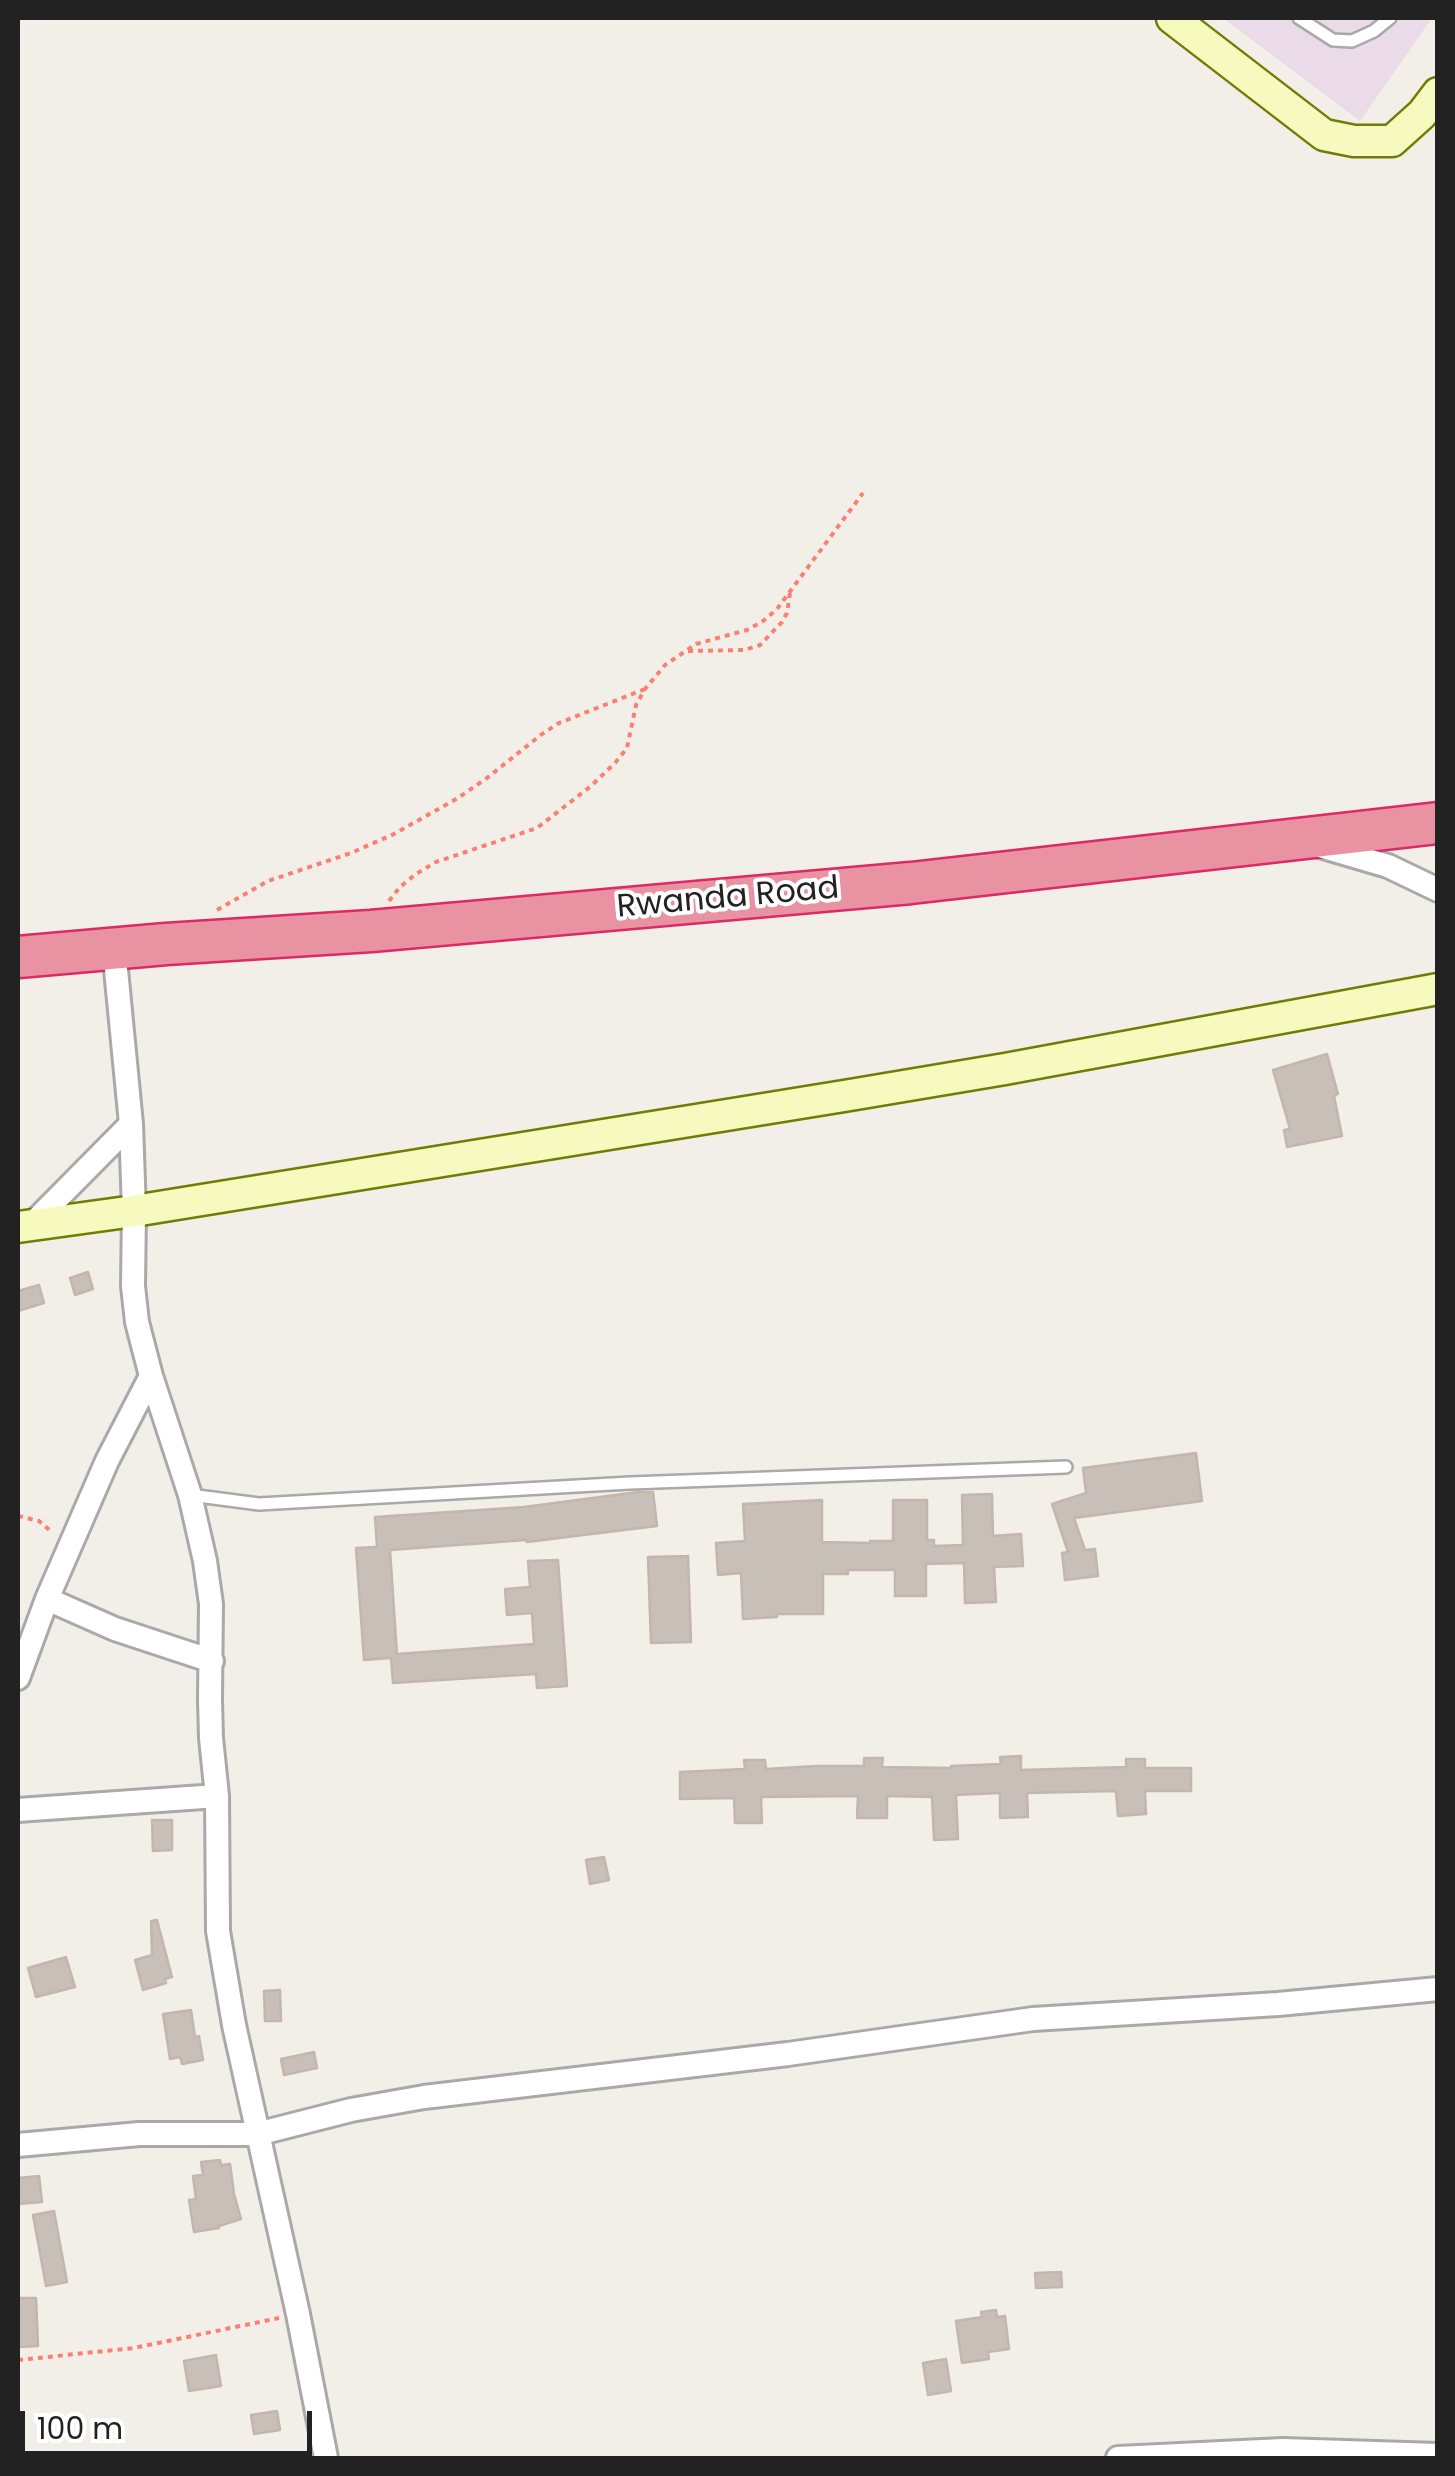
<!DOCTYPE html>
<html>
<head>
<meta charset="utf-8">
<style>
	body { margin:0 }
	#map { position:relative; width:1455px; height:2476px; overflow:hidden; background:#f2efe9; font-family:Poppins,sans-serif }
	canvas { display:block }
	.frame { position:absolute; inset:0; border:20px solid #222; pointer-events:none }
	.scale { position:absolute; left:20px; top:2411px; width:292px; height:45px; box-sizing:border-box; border:5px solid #222; border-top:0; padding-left:12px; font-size:30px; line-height:35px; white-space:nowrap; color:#222; -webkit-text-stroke:8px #fff; paint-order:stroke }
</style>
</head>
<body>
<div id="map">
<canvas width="1455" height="2476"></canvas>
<div class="frame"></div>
<div class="scale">100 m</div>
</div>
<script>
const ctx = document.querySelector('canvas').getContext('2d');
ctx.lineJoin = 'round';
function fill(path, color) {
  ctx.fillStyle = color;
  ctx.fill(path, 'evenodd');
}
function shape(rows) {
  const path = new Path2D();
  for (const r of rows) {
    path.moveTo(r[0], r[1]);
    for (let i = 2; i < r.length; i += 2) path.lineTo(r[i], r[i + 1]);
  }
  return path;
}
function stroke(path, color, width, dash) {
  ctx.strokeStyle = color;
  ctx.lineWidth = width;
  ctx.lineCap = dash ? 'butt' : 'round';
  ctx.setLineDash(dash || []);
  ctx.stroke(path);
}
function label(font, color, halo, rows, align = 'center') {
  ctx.font = font + ' Poppins,sans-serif';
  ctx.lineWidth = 8;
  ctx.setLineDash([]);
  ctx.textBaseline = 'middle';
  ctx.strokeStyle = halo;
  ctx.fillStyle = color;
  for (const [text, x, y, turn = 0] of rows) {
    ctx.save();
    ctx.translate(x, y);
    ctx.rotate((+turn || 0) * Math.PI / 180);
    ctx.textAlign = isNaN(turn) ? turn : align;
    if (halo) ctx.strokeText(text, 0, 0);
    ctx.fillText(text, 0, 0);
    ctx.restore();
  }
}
fill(shape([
	[1223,18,1432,18,1360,121]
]), '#ebdbe8');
const building = shape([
	[1327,1054,1338,1094,1334,1096,1342,1136,1287,1147,1284,1130,1290,1129,1273,1070,1327,1054],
	[88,1272,93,1289,75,1295,70,1278,88,1272],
	[39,1285,44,1303,18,1311,18,1291,39,1285],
	[1196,1453,1202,1501,1074,1518,1085,1550,1095,1549,1098,1576,1065,1580,1062,1553,1068,1552,1052,1504,1086,1493,1083,1468,1196,1453],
	[638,1492,653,1492,657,1526,527,1542,526,1540,390,1550,397,1654,534,1644,532,1613,507,1615,505,1589,530,1587,528,1561,558,1560,567,1686,537,1688,536,1674,393,1683,391,1658,364,1660,356,1548,377,1547,375,1517,524,1507,638,1492],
	[992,1494,993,1536,1021,1534,1023,1566,994,1567,996,1602,965,1603,964,1563,926,1564,926,1596,895,1596,895,1570,848,1570,848,1574,823,1574,823,1614,776,1614,777,1617,743,1619,741,1573,718,1575,716,1543,745,1541,743,1504,822,1500,822,1542,870,1543,870,1541,893,1541,893,1500,927,1500,927,1540,934,1540,934,1546,963,1545,962,1495,992,1494],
	[688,1556,691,1642,651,1643,648,1557,688,1556],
	[1021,1756,1021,1770,1126,1767,1126,1759,1145,1759,1145,1768,1191,1768,1191,1791,1145,1791,1146,1814,1118,1816,1116,1791,1027,1793,1028,1817,1000,1818,1000,1793,956,1795,958,1839,934,1840,932,1797,887,1796,887,1818,857,1818,858,1796,761,1797,762,1823,735,1823,734,1798,680,1799,680,1772,745,1769,744,1760,765,1760,766,1769,817,1766,864,1766,864,1758,883,1758,882,1767,951,1768,951,1766,1001,1764,1000,1757,1021,1756],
	[152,1820,172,1820,172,1850,153,1851,152,1820],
	[604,1857,609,1880,590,1884,586,1860,604,1857],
	[157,1920,172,1977,165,1979,166,1983,143,1990,135,1960,152,1955,151,1921,157,1920],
	[66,1957,75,1987,36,1997,28,1968,66,1957],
	[280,1990,281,2021,265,2021,264,1991,280,1990],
	[191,2010,195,2037,199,2036,203,2060,182,2064,180,2057,170,2059,163,2014,191,2010],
	[314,2052,317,2068,284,2075,281,2059,314,2052],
	[220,2160,221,2165,230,2164,234,2194,241,2219,219,2226,219,2228,194,2232,189,2200,196,2199,193,2176,203,2175,201,2162,220,2160],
	[39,2176,42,2202,18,2204,18,2178,39,2176],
	[54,2211,67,2282,46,2286,33,2215,54,2211],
	[1061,2272,1062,2287,1036,2288,1035,2273,1061,2272],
	[18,2298,36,2298,38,2346,18,2347,18,2298],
	[996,2310,997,2317,1005,2316,1009,2349,988,2352,989,2359,962,2363,956,2321,982,2317,981,2312,996,2310],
	[216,2355,221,2386,189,2391,184,2361,216,2355],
	[946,2359,951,2391,928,2395,923,2363,946,2359],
	[277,2411,280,2430,254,2434,251,2415,277,2411]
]);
fill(building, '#c7bfb8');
stroke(building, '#c4b6ab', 2.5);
const lane = shape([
	[1299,18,1333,40,1352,41,1374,31,1390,18],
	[190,1495,259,1504,630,1483,1066,1467]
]);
const street = shape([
	[1320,846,1388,866,1438,890],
	[114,949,131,1124,134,1211,133,1286,137,1322,151,1376,190,1495,205,1561,211,1604,210,1700,211,1738,217,1796,218,1931,234,2025,298,2314,326,2458],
	[32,1224,131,1124],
	[47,1599,115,1629,212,1661],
	[18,1678,47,1599,107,1461,151,1376],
	[18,1810,217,1796],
	[18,2145,139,2134,257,2134,351,2110,424,2097,788,2054,1033,2019,1278,2004,1438,1989],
	[1118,2458,1283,2450,1438,2455]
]);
const secondary = shape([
	[1172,18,1324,135,1354,141,1392,141,1422,114,1438,93],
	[18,1227,134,1211,844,1096,1005,1069,1438,989]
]);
const highway = shape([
	[18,957,166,944,371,931,911,883,1438,823]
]);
stroke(lane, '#a9a9a9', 16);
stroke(street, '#a9a9a9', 28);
stroke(secondary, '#707d05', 35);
stroke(highway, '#dc2a67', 45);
stroke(shape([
	[688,651,744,650,760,645,782,622,787,613,790,593],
	[389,901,400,887,416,874,436,862,537,828,591,786,615,763,627,748,636,705,645,689,665,665,696,644,747,630,763,621,777,609,863,493],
	[217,910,268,881,351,853,394,834,458,798,487,778,542,734,559,723,645,689],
	[18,1516,39,1521,53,1533],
	[18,2360,134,2348,279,2318]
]), '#fa8072', 4, [5, 5]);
stroke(lane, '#fff', 11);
stroke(street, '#fff', 22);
stroke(secondary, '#f7fabf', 30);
stroke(highway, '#e892a2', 40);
label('32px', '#222', '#fff', [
	["Rwanda Road",728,899,-5]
]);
</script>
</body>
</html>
